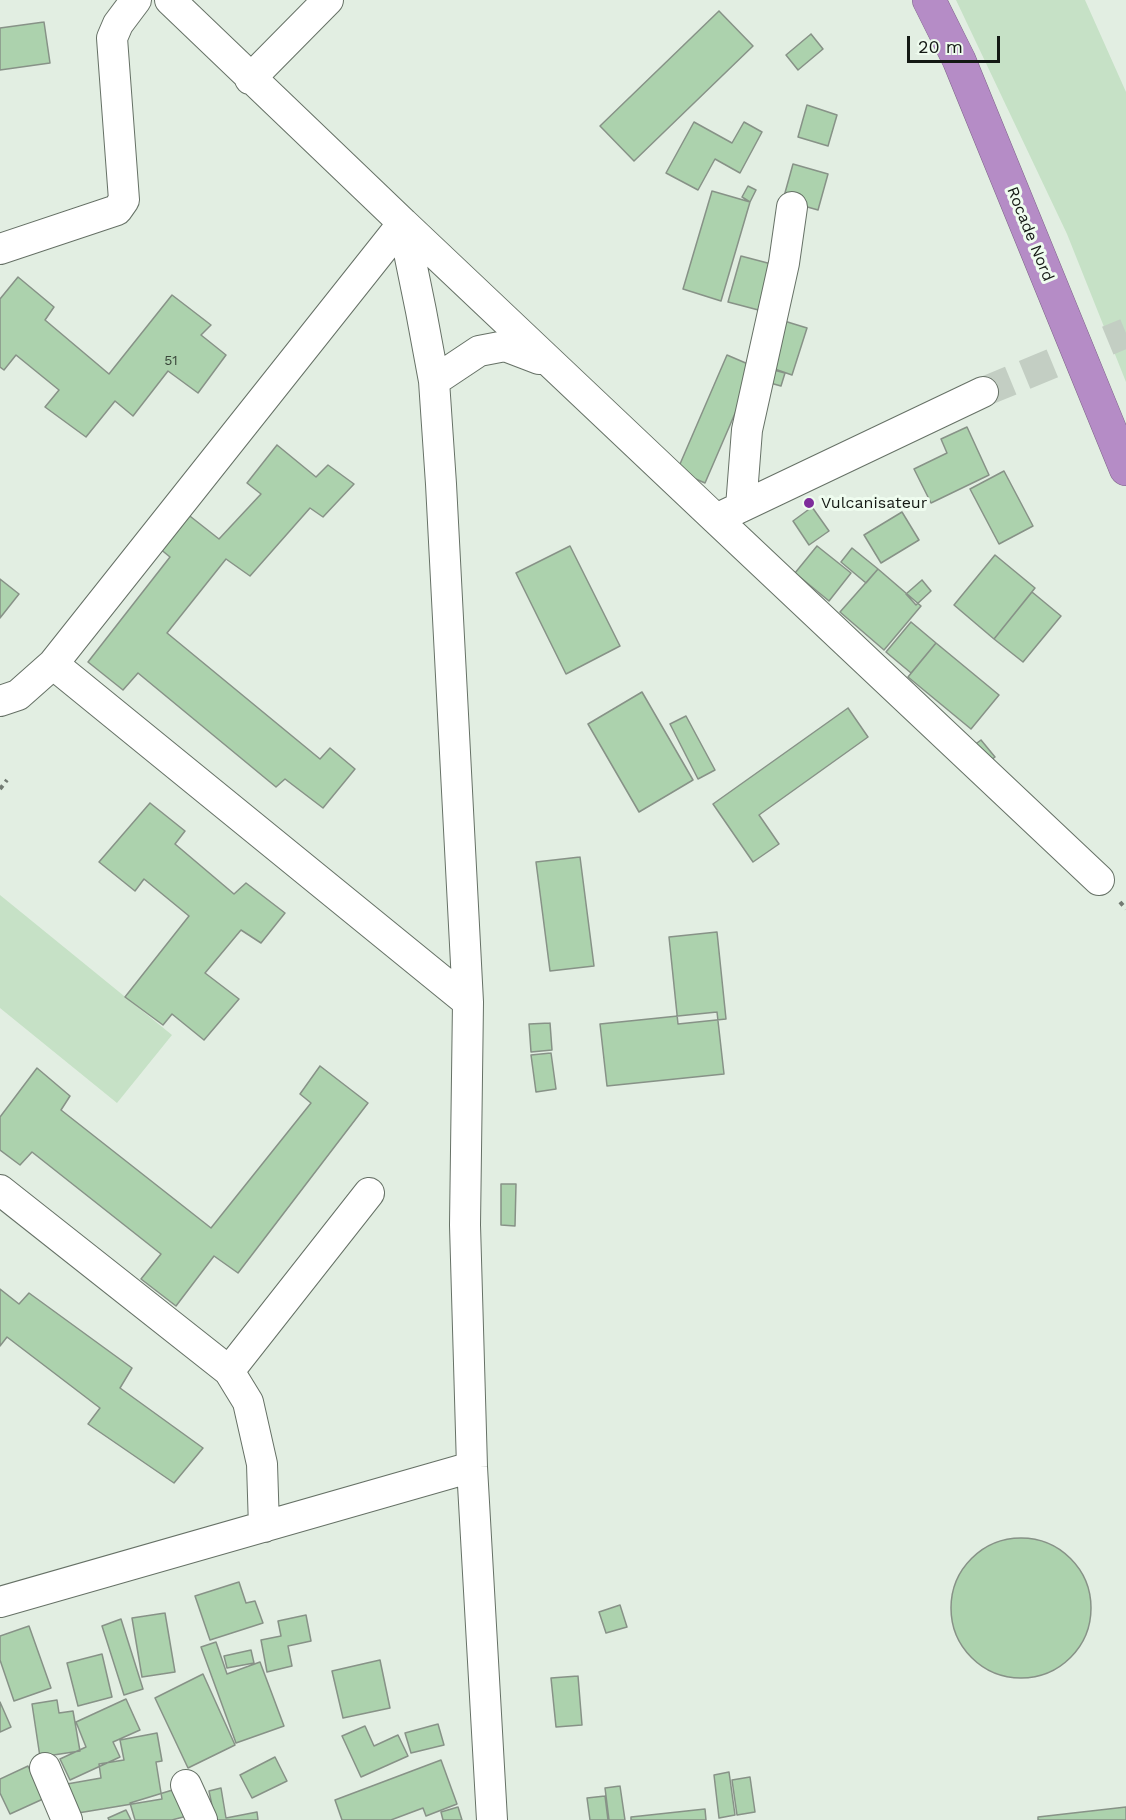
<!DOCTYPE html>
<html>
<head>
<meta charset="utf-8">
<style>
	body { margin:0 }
	#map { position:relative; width:1126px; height:1820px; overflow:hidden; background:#e2eee2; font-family:"Work Sans",sans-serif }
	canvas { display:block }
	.scale { position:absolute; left:907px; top:36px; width:93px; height:27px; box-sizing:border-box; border:3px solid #141914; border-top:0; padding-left:8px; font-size:18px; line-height:21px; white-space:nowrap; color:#141914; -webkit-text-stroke:4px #effcef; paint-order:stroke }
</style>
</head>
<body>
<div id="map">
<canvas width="1126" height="1820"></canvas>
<div class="scale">20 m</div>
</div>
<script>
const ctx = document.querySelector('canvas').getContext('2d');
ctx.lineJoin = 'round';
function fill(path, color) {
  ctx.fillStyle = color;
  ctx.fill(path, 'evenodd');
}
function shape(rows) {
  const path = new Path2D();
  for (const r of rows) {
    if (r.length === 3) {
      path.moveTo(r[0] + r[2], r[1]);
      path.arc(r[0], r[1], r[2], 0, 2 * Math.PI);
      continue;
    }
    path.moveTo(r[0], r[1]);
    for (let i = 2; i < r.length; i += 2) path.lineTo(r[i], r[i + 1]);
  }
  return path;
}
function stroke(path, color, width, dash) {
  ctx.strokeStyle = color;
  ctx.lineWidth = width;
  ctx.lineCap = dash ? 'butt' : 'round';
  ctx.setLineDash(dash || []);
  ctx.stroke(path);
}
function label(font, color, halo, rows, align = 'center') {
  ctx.font = font + ' "Work Sans",sans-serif';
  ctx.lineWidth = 6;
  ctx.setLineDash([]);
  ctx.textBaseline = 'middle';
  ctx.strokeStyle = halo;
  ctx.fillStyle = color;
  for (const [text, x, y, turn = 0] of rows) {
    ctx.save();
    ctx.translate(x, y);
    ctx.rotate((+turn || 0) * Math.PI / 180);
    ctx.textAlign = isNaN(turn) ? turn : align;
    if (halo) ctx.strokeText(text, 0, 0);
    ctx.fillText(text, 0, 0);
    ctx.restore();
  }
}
fill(shape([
	[956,0,1085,0,1126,92,1126,382,1067,234],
	[0,895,172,1035,117,1103,0,1008]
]), '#c6e1c6');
const building = shape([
	[719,11,753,46,634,161,600,126,719,11],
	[44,22,50,63,0,70,0,28,44,22],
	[811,34,823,49,798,70,786,55,811,34],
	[807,105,837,115,828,146,798,137,807,105],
	[694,122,732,143,744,122,762,132,740,173,715,159,698,190,666,173,694,122],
	[793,164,828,174,818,210,783,200,793,164],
	[748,186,756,190,750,202,742,197,748,186],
	[712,191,750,202,721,301,683,289,712,191],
	[741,256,779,266,766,312,728,302,741,256],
	[18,277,54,307,45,320,109,374,172,295,211,325,201,335,226,355,198,393,168,371,133,416,115,401,86,437,45,407,59,390,16,355,4,370,0,367,0,299,18,277],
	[781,320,807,328,792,375,766,366,781,320],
	[727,355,755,367,705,483,677,471,727,355],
	[766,368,785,373,781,386,763,381,766,368],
	[967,427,989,475,931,503,914,469,947,453,941,439,967,427],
	[277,445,316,477,328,465,354,484,323,517,310,508,250,576,226,559,167,633,320,759,330,748,355,769,323,808,285,779,276,787,138,673,123,690,88,662,170,557,159,548,186,513,219,539,261,494,247,483,277,445],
	[1004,471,1033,526,999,544,970,489,1004,471],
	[812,507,829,531,809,545,793,521,812,507],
	[902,512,919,540,881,563,864,535,902,512],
	[570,546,620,646,566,674,516,573,570,546],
	[817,546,851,573,829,601,795,573,817,546],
	[852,548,878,569,866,583,841,562,852,548],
	[995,555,1035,588,994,639,954,605,995,555],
	[878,569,921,606,884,650,840,612,878,569],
	[0,579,19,594,0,618,0,579],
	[922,580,931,591,916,605,906,594,922,580],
	[1032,592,1061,616,1023,662,994,639,1032,592],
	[911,622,936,643,911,673,886,652,911,622],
	[936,643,999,695,971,729,908,677,936,643],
	[642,692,693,780,639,812,588,724,642,692],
	[848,708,868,737,759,815,779,844,753,862,713,804,848,708],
	[686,716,715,770,698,779,670,724,686,716],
	[981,740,995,757,983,766,969,749,981,740],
	[150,803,185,831,175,844,234,894,246,883,285,913,261,943,241,930,205,973,239,999,204,1040,172,1014,163,1025,125,997,189,916,144,879,135,891,99,862,150,803],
	[580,857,594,966,550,971,536,862,580,857],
	[717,932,726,1019,678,1024,669,937,717,932],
	[717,1012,724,1074,607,1086,600,1024,717,1012],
	[550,1023,552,1050,531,1052,529,1024,550,1023],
	[551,1053,556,1089,536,1092,531,1055,551,1053],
	[320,1066,368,1103,238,1273,214,1256,176,1306,141,1279,161,1254,32,1152,20,1165,0,1150,0,1117,37,1068,70,1096,61,1110,211,1228,311,1103,300,1094,320,1066],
	[501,1184,516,1184,515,1226,501,1225,501,1184],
	[0,1289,19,1304,29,1293,132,1368,120,1388,203,1448,174,1483,88,1424,100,1408,7,1337,0,1346,0,1289],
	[1021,1608,70],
	[239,1582,246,1603,255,1601,263,1623,210,1640,195,1596,239,1582],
	[620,1605,627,1627,606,1633,599,1612,620,1605],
	[165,1613,175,1672,142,1677,132,1618,165,1613],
	[306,1615,311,1641,288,1646,292,1666,267,1672,261,1640,281,1636,278,1621,306,1615],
	[121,1619,143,1689,124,1695,102,1626,121,1619],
	[29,1626,51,1688,14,1701,0,1660,0,1636,29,1626],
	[216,1642,227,1674,260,1662,284,1726,236,1743,201,1647,216,1642],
	[251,1650,254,1663,227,1668,224,1656,251,1650],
	[102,1654,112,1697,78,1706,67,1663,102,1654],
	[380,1660,390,1708,343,1718,332,1671,380,1660],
	[203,1674,235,1745,188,1768,155,1698,203,1674],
	[578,1676,582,1725,556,1727,551,1678,578,1676],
	[126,1699,140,1730,113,1742,120,1757,70,1780,60,1759,86,1747,76,1722,126,1699],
	[57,1700,59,1713,73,1711,80,1751,40,1757,32,1704,57,1700],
	[0,1702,11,1727,0,1732,0,1702],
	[438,1724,444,1745,411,1753,405,1733,438,1724],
	[365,1726,374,1746,398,1735,408,1756,361,1777,342,1736,365,1726],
	[157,1733,162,1761,156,1762,162,1799,72,1814,67,1784,101,1778,99,1764,124,1760,120,1740,157,1733],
	[275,1757,287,1781,252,1798,240,1775,275,1757],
	[441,1760,457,1804,426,1816,423,1808,391,1820,342,1820,335,1800,441,1760],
	[28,1766,43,1799,10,1814,0,1793,0,1779,28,1766],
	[729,1772,735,1815,719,1818,714,1775,729,1772],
	[750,1777,755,1812,737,1815,732,1780,750,1777],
	[620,1786,625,1820,609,1820,605,1788,620,1786],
	[179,1788,187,1816,172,1820,135,1820,130,1803,179,1788],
	[221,1788,226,1818,257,1812,258,1820,215,1820,209,1791,221,1788],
	[605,1796,608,1820,590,1820,587,1798,605,1796],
	[458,1807,462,1820,443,1820,441,1812,458,1807],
	[1126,1807,1126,1820,1038,1820,1038,1817,1126,1807],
	[705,1809,706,1820,631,1820,631,1817,705,1809],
	[126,1810,131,1820,109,1820,108,1818,126,1810]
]);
fill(building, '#acd2ad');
stroke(building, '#879287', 1.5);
stroke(shape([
	[983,392,1126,333]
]), '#c3cec3', 30, [30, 15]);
const minor = shape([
	[170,0,403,223,421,311,434,381,441,484,468,1002,465,1225,472,1467,492,1820],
	[250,79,328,0],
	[0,249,117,210,124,200,112,38,118,24,136,0],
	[434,381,479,351,505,346,539,359],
	[741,507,747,430,784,263,792,207],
	[716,519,1099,880],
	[53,664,468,1002],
	[0,701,18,695,53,664,403,223,716,519,983,392],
	[0,1190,229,1371,248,1402,262,1464,264,1527],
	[229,1371,369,1193],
	[0,1602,472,1467],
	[45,1768,67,1820],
	[186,1785,202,1820]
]);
const highway = shape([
	[929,0,959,60,1126,469]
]);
stroke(minor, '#667166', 32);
stroke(highway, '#7d6488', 34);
stroke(shape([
	[0,789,7,780],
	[1120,902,1126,909]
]), '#737b73', 4, [4.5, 4.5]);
stroke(minor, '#fff', 30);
stroke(highway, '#b58cc6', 33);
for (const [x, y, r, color] of [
	[809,503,6,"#7e2c9b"]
]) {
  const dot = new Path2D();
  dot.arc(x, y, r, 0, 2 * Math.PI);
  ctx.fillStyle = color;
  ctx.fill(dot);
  stroke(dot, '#effcef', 2);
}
label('14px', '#3a473a', null, [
	["51",171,361]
]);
label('16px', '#141914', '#effcef', [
	["Rocade Nord",1030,234,68]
]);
label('16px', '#141914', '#effcef', [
	["Vulcanisateur",821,503]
], 'left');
</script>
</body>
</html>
